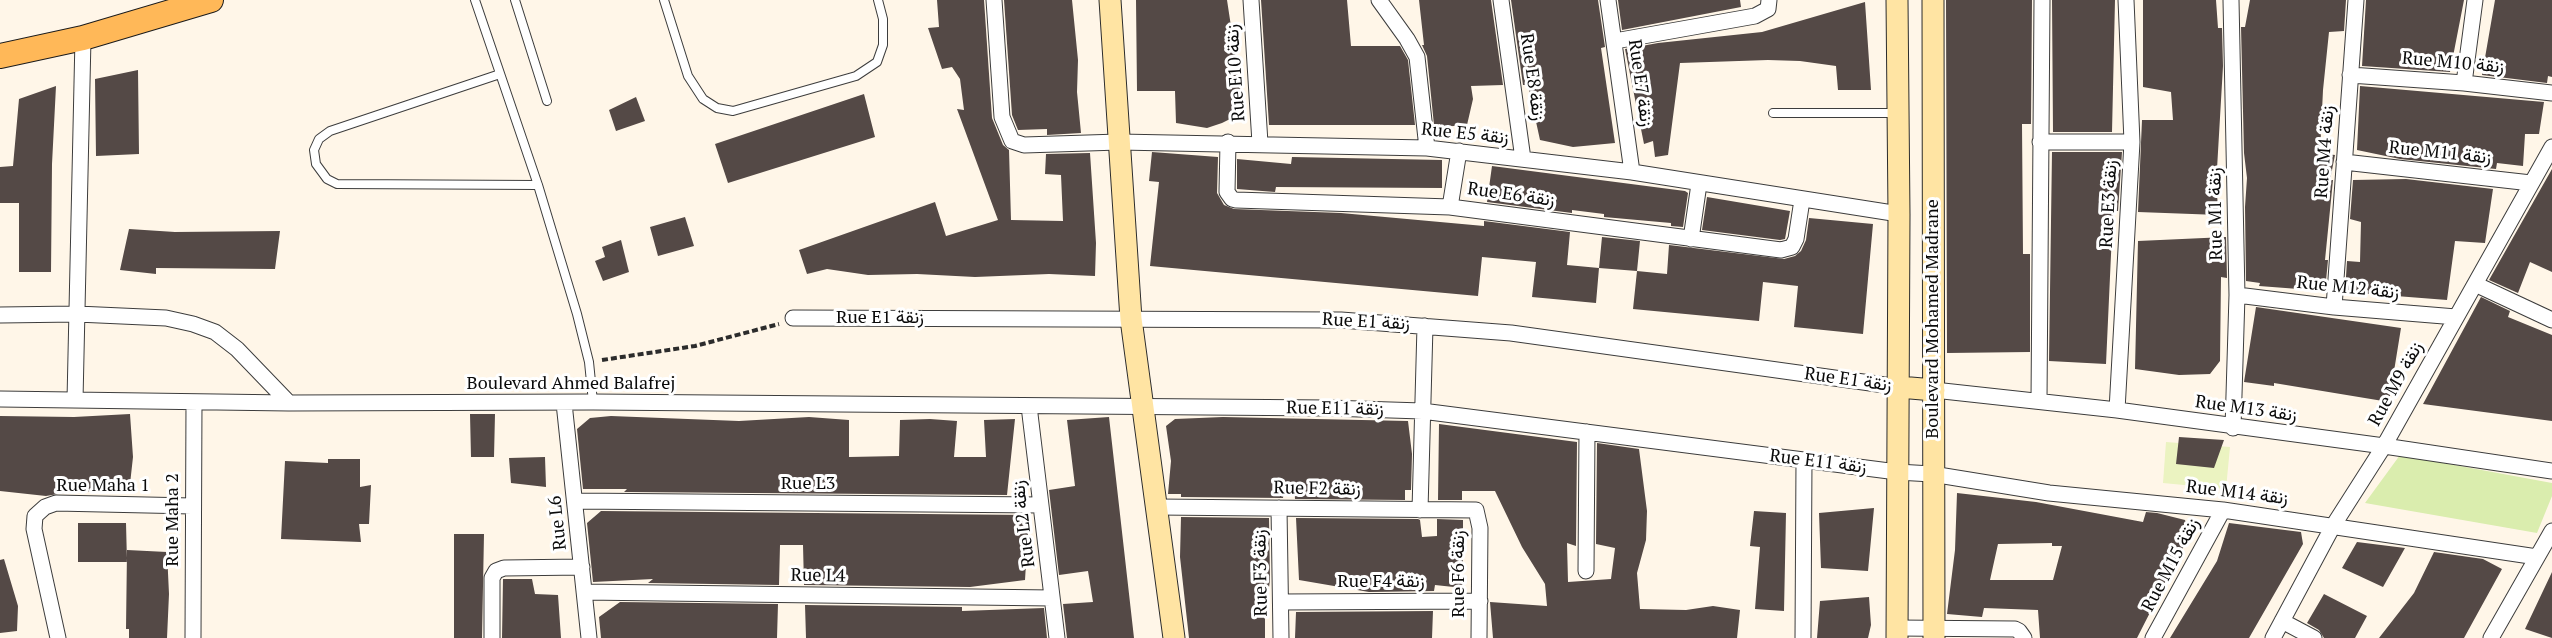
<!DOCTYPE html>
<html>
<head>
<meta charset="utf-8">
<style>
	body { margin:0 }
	canvas { display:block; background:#fff6e8 }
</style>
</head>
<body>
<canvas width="2552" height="638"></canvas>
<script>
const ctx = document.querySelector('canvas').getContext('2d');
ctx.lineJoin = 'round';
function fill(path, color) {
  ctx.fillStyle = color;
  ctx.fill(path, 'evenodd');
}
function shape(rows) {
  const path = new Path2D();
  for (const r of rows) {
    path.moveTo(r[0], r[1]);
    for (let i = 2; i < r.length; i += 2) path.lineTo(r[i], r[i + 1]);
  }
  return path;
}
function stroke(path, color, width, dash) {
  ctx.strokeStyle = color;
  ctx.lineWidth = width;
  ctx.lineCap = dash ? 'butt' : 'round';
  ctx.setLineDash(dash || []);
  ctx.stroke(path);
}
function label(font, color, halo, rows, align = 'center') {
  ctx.font = font + ' "PT Serif",Vazirmatn,serif';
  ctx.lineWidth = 6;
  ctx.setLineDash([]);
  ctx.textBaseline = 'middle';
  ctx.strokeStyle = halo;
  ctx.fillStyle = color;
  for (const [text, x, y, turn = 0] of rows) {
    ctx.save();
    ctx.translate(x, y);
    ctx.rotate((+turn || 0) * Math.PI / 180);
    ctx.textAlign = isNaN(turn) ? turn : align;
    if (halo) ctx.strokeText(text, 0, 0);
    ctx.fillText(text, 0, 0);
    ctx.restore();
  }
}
fill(shape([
	[2400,455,2552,483,2552,496,2537,533,2365,503]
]), '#daedae');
fill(shape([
	[2166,442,2230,447,2226,489,2163,483]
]), '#ebf3c1');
fill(shape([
	[937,0,984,0,992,118,1003,145,1009,150,1011,220,1063,221,1061,175,1045,174,1046,154,1090,153,1096,243,1095,276,1049,274,975,277,917,274,868,275,827,269,807,274,799,250,935,202,946,236,998,220,957,109,964,110,960,79,952,67,942,69,928,28,939,27],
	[1004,0,1072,0,1078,60,1077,92,1081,133,1047,135,1047,129,1018,130,1012,115],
	[1136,0,1227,0,1244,112,1222,123,1207,128,1176,123,1175,91,1137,91],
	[1261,0,1347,0,1351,46,1400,46,1408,60,1415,125,1269,125],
	[1419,0,1491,0,1503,85,1471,86,1473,99,1467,125,1440,127,1440,124,1434,125,1427,56,1422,45,1424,45],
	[1511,0,1598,0,1605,47,1601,48,1615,143,1573,147,1540,140,1528,85,1523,85],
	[1618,0,1740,0,1741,7,1622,30],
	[1946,0,2032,0,2031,124,2022,124,2023,254,2030,254,2030,352,1947,353],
	[2052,0,2115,0,2112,132,2053,132],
	[2143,0,2216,0,2218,28,2222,28,2223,66,2216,186,2219,215,2138,212,2142,120,2173,120,2171,92,2143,87],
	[2250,0,2346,0,2344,31,2329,32,2323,90,2320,153,2335,155,2330,180,2333,180,2325,260,2328,260,2325,291,2259,286,2260,283,2246,281,2245,207,2247,178,2244,153,2241,27,2245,27],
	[2366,0,2464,0,2450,72,2362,66],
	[2495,0,2552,0,2552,77,2548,76,2547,83,2482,75],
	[1865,2,1871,90,1838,90,1836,66,1800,61,1768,60,1680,63,1668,155,1655,157,1653,141,1644,144,1625,49,1658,43,1762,32],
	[138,70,139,154,96,156,95,79],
	[56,86,52,164,51,272,19,272,19,203,0,203,0,167,13,166,19,99],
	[2360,86,2544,102,2539,134,2525,134,2523,166,2497,163,2496,169,2400,159,2357,150],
	[864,94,875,137,728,183,715,144],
	[636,97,645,121,616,131,609,110],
	[1152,152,1218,157,1217,193,1224,205,1234,209,1341,213,1484,226,1484,221,1570,232,1567,265,1599,268,1596,303,1532,297,1536,262,1482,257,1478,296,1150,266,1159,182,1149,181],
	[2052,152,2122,152,2118,211,2113,211,2106,364,2049,361],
	[1292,157,1442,160,1442,188,1276,187,1275,192,1237,189,1237,159,1291,164],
	[1492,166,1685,191,1688,193,1683,227,1671,226,1671,223,1604,217,1604,214,1572,210,1572,213,1487,202],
	[2552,169,2552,272,2530,262,2518,293,2489,280],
	[2406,179,2493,189,2485,243,2455,241,2447,300,2345,292,2347,261,2360,262,2361,222,2350,219,2353,180],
	[1707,197,1790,211,1785,239,1780,240,1702,230],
	[685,217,694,246,658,256,650,227],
	[1809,218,1873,224,1863,334,1794,327,1798,286,1763,282,1759,321,1633,309,1637,271,1667,274,1669,245,1784,259,1795,256,1801,251,1806,240],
	[129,229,175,232,280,231,275,269,156,268,156,274,120,270],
	[1602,237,1640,241,1637,271,1599,268],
	[2226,237,2227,278,2221,277,2220,361,2210,374,2179,375,2135,369,2138,241],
	[621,240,629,272,603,281,595,261,605,257,602,247],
	[2481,297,2510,311,2508,317,2552,335,2552,421,2423,404],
	[2256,307,2401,328,2389,402,2274,383,2274,386,2244,382],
	[130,414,133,457,129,493,76,491,46,496,0,491,0,416,74,417],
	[470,414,495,414,494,457,471,457],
	[611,416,739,421,809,417,849,420,849,457,899,456,900,420,930,419,957,421,954,457,986,457,984,420,1015,419,1007,495,624,492,627,489,583,489,577,429,590,418],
	[1109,417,1134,638,1067,638,1063,604,1093,602,1088,571,1059,575,1049,490,1075,486,1067,420],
	[1223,417,1408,421,1412,454,1411,490,1405,490,1405,500,1295,499,1294,484,1285,483,1283,498,1181,497,1181,494,1168,494,1171,461,1166,426,1175,419],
	[1439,424,1577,442,1576,546,1567,543,1568,582,1611,579,1615,548,1596,544,1597,443,1639,449,1647,511,1646,540,1637,573,1640,609,1686,610,1713,606,1740,610,1737,638,1493,638,1490,602,1547,606,1545,584,1522,547,1495,491,1462,491,1462,500,1438,500],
	[2179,437,2224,440,2214,468,2176,464],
	[545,457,546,487,511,483,509,458],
	[328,459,360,459,360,487,371,485,369,524,359,524,361,542,281,539,285,461,328,463],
	[1957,493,2036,502,2143,522,2146,512,2157,513,2185,520,2190,534,2137,638,2040,638,2038,610,1984,608,1982,617,1947,614,1955,550],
	[2052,543,2052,546,2062,546,2053,580,1990,580,1998,544],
	[1874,508,1868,571,1821,568,1819,513],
	[601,511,1029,515,1025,580,970,587,804,585,803,545,780,545,779,585,648,583,653,579,593,582,587,523],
	[1754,511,1786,513,1784,611,1755,609,1760,547,1750,546],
	[1181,517,1269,518,1270,580,1265,616,1265,638,1189,638,1180,557],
	[1296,518,1418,519,1420,520,1422,537,1437,536,1437,519,1463,520,1463,588,1435,585,1434,591,1369,592,1299,580],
	[78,523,126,523,127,562,78,562],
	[2229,523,2301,532,2303,544,2249,638,2170,638,2217,561],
	[454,534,484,534,482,638,454,638],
	[2357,542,2405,548,2383,587,2342,568],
	[127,550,167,552,169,594,167,638,129,638,129,629,126,629],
	[2434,552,2483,559,2502,569,2464,638,2379,638,2414,593],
	[4,559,18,606,17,631,0,633,0,560],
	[2552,572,2552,638,2525,629],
	[503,579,532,579,535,594,558,595,561,638,502,638],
	[2324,594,2367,616,2355,638,2324,638,2319,630,2307,623],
	[1869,597,1871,625,1868,638,1817,638,1820,601],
	[620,602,778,604,777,638,601,638,599,617],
	[805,605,962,607,962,611,1044,608,1047,638,806,638],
	[1433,611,1432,638,1295,638,1296,612]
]), '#544946');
const lane = shape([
	[475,0,538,185,577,314,589,362,593,402],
	[515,0,547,101],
	[664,0,688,76,703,99,717,108,733,111,856,76,877,62,883,45,883,19,878,0],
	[500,74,330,131,319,139,314,150,316,164,327,179,337,184,538,185],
	[1773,113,1897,113]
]);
const street = shape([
	[994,0,1002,117,1012,141,1024,145,1119,142,1427,148,1632,172,1899,214],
	[1251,0,1260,143],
	[1379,0,1407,39,1417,57,1427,148],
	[1501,0,1523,159],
	[1608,0,1632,172],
	[2231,0,2237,295,2233,428],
	[1615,41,1755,16,1768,9,1769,0],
	[2350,75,2464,83,2552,93],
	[2464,83,2475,0],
	[1228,142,1227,192,1232,199,1236,200,1450,207,1781,250,1792,247,1796,239,1802,200],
	[2040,142,2132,142],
	[2344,162,2531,183],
	[1450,207,1459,151],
	[1691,239,1699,184],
	[2475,284,2552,320],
	[2237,295,2334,307,2456,317],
	[2334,307,2356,0],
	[0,315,77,314,166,318,193,324,215,332,237,349,289,403],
	[793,318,1341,320,1511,333,1899,387],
	[1934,390,2117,410,2384,446,2552,471],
	[0,399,289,403,593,402,1328,408,1422,411,1897,472,1932,474,2049,493,2223,510,2537,557],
	[75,400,83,38],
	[2039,401,2042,0],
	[564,403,589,638],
	[1029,406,1057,638],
	[2117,410,2132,142,2126,0],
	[575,501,1041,505],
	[1157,507,1476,510,1480,528,1479,638],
	[1279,508,1281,638],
	[1420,510,1425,326],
	[1586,571,1587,432],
	[584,592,1052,598],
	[1281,602,1480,601],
	[2282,621,2314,638],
	[1898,628,2015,629,2019,631,2024,638],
	[58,638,34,529,35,516,45,507,56,503,192,506],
	[193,638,194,402],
	[492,638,492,578,496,571,504,568,582,567],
	[1803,638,1804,460],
	[2153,638,2223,510],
	[2273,638,2333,526,2384,446,2552,147],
	[2491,638,2552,531]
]);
const secondary = shape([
	[1110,0,1131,319,1174,638],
	[1897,0,1899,214,1897,638],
	[1933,0,1934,638],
	[1899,387,1934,390]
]);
const primary = shape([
	[0,56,83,38,211,0]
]);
stroke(lane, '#3d3d3d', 10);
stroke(street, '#3d3d3d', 17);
stroke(secondary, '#2c2c2c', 23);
stroke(primary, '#1b1b1b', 26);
stroke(shape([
	[602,360,695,346,779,324]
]), '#2c2c2c', 4, [6, 3]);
stroke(lane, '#fff', 8);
stroke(street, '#fff', 15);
stroke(secondary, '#ffe4a3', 21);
stroke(primary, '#ffb858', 24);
label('18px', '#0a0a0a', '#fff', [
	["Rue M10 زنقة",2453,63,5],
	["Rue E10 زنقة",1236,73,-94],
	["Rue E8 زنقة",1532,77,82],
	["Rue E7 زنقة",1640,83,82],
	["Rue E5 زنقة",1465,134,6],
	["Rue M4 زنقة",2325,152,-86],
	["Rue M11 زنقة",2440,153,6],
	["Rue E6 زنقة",1511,195,8],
	["Rue E3 زنقة",2109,204,-87],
	["Rue M1 زنقة",2216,214,-91],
	["Rue M12 زنقة",2348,288,6],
	["Rue E1 زنقة",880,318],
	["Boulevard Mohamed Madrane",1933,319,-90],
	["Rue E1 زنقة",1366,322,3],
	["Rue E1 زنقة",1848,380,8],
	["Boulevard Ahmed Balafrej",571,384],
	["Rue M9 زنقة",2396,384,-61],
	["Rue E11 زنقة",1335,409,1],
	["Rue M13 زنقة",2246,409,8],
	["Rue E11 زنقة",1818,462,7],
	["Rue L3",808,484],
	["Rue Maha 1",103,486],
	["Rue F2 زنقة",1317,489,1],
	["Rue M14 زنقة",2237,493,7],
	["Rue Maha 2",173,520,-90],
	["Rue L6",558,523,-96],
	["Rue L2 زنقة",1024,524,-97],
	["Rue M15 زنقة",2171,565,-62],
	["Rue F3 زنقة",1261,573,-91],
	["Rue F6 زنقة",1459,574,-90],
	["Rue L4",818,576,1],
	["Rue F4 زنقة",1381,582]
]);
</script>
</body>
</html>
